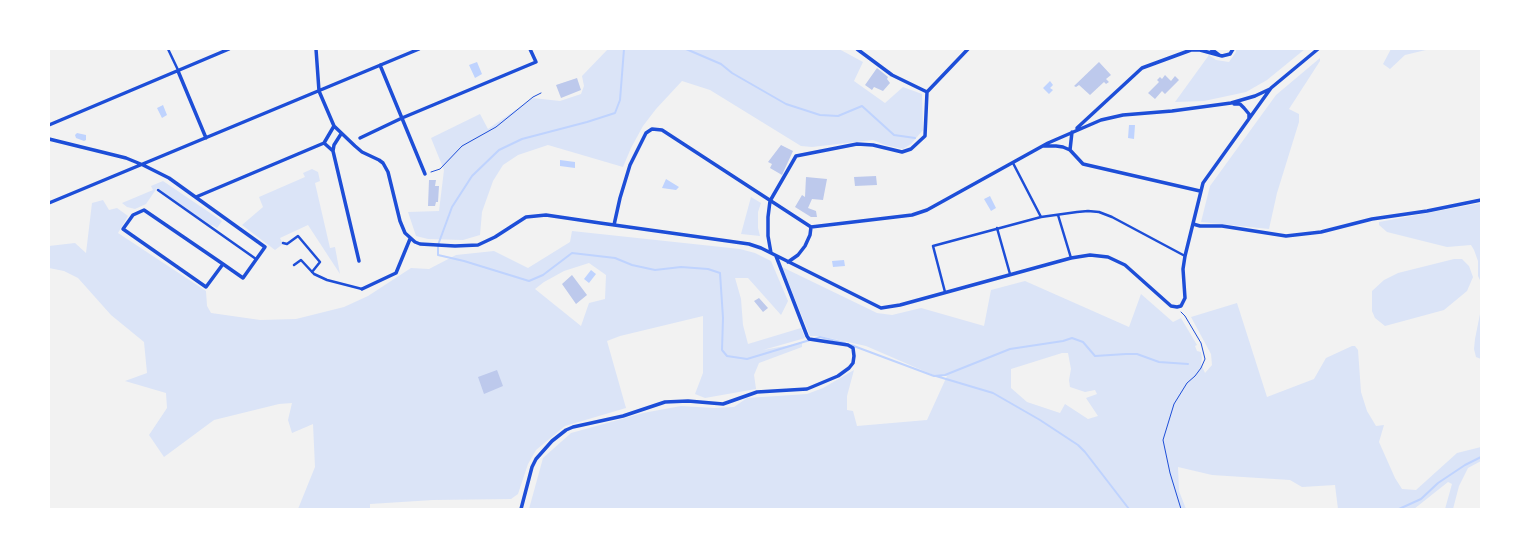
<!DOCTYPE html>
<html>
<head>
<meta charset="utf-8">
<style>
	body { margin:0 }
	#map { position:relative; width:1530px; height:558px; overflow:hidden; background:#f2f2f2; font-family:Lato,sans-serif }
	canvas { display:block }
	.frame { position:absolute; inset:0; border:50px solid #fff; pointer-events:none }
</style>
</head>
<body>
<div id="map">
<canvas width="1530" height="558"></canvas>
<div class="frame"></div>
</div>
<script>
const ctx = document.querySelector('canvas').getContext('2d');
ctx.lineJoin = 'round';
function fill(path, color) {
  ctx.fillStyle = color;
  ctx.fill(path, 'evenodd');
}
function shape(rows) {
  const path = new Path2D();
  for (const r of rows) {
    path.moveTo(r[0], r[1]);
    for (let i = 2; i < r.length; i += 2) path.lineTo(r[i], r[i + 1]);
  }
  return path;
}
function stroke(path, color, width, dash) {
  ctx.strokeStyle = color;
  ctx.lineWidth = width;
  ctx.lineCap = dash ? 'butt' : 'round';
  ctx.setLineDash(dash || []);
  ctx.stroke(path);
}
fill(shape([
	[608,49,839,49,863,62,854,81,885,103,903,87,922,94,923,130,911,144,903,149,885,145,873,140,812,147,801,146,710,90,682,81,656,109,643,126,631,148,623,167,548,145,518,155,503,165,493,181,482,212,480,235,463,240,428,239,416,236,408,212,439,211,444,170,431,138,480,114,488,129,533,98,560,101,581,94,584,86,582,76],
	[1236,49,1305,49,1267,80,1246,92,1204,101,1175,102,1209,55,1216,60,1229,62,1236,52],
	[1391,49,1430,49,1405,55,1390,69,1383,64],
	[1320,58,1320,61,1289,109,1299,114,1299,122,1277,193,1269,229,1201,222,1210,186,1276,95],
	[312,169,318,172,320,181,315,183,330,248,335,247,340,274,308,225,280,238,283,244,275,250,242,225,263,207,259,197,305,177,303,173],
	[163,181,222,221,217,228,212,225,211,226,157,188,146,204,135,209,127,207,122,203,153,190,151,186],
	[751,197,761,203,758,212,758,228,760,236,741,234],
	[103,200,109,210,117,208,128,216,118,233,206,291,207,306,211,313,260,320,296,319,344,307,368,296,411,268,429,269,456,255,494,251,528,268,570,242,572,231,740,249,755,253,771,261,788,301,781,315,748,278,735,278,741,299,743,325,748,344,801,328,805,338,763,350,802,343,802,347,759,363,754,375,756,389,705,398,695,394,703,373,703,316,620,336,607,341,626,408,565,426,536,450,528,464,518,494,511,499,433,500,370,504,370,509,298,509,315,467,313,424,292,433,288,420,292,403,279,404,214,420,164,457,149,435,167,408,166,393,125,381,147,373,144,342,111,315,78,278,64,271,49,268,49,246,75,243,86,253,92,203],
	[589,263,606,275,605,299,589,303,581,326,535,289,544,282,564,271],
	[1481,203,1481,282,1478,276,1478,261,1474,250,1471,245,1447,247,1387,232,1379,225,1379,222],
	[1454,259,1462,259,1469,266,1473,277,1467,291,1444,310,1385,326,1375,318,1372,311,1372,291,1384,280,1398,273],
	[782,267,877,313,892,315,921,308,984,326,991,290,1025,281,1129,327,1141,294,1173,322,1181,318,1197,345,1195,346,1197,351,1201,352,1202,358,1201,364,1205,373,1212,365,1211,354,1191,317,1237,303,1267,397,1314,379,1326,358,1352,346,1355,346,1358,350,1361,392,1367,411,1376,426,1384,425,1379,442,1395,478,1402,489,1416,490,1457,453,1481,447,1481,461,1468,468,1459,486,1453,509,1445,509,1452,484,1448,482,1414,509,1338,509,1335,485,1302,487,1290,480,1212,475,1178,467,1179,491,1186,509,529,509,543,458,571,433,643,413,681,406,714,408,734,407,747,398,807,394,823,388,854,370,847,396,847,410,853,411,857,426,927,420,947,376,933,375,866,346,820,336,810,336],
	[1062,353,1068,353,1071,369,1069,380,1070,387,1085,392,1095,390,1097,394,1086,398,1098,416,1088,419,1065,404,1060,413,1027,402,1011,388,1011,369],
	[1481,309,1481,359,1476,357,1474,349,1475,339]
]), '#dbe4f7');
fill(shape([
	[477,62,482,74,475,78,469,65],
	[1050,81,1053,85,1050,88,1053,90,1049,94,1043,88],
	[163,105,167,115,162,118,157,108],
	[1129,125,1135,125,1134,139,1128,138],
	[77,133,86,135,86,140,84,141,76,138,75,135],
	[560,160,575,162,575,168,560,166],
	[666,179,679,187,676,190,662,188],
	[990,196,996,208,991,211,984,199],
	[844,260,845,266,833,267,832,261],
	[591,270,596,274,589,283,584,279]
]), '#bfd3fe');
stroke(shape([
	[624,49,620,100,615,113,587,122,522,139,499,150,472,176,452,207,438,245,438,255,464,261,529,281,543,275,572,253,615,258,632,265,655,270,681,267,708,269,720,273,723,318,722,350,727,356,747,359,810,340],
	[686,49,721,64,732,73,786,104,820,115,838,116,862,106,894,135,915,138],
	[814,339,820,337,845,343],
	[851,345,934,376,945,375,1010,349,1063,341,1072,338,1083,342,1095,356,1126,354,1137,354,1159,362,1188,364],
	[936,376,993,393,1040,420,1078,445,1085,452,1129,509],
	[1399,509,1421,499,1438,483,1465,465,1481,457]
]), '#bfd3fe', 2);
fill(shape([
	[1099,62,1111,75,1106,79,1109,82,1106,84,1104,82,1090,95,1079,85,1076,87,1074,86],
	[877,68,888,77,887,79,890,83,883,91,874,87,872,90,865,85],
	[1165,75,1171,81,1175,76,1179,80,1165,94,1162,91,1155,99,1148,93,1159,82,1157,80,1160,77,1162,79],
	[577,78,581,90,561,98,556,85],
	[781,145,793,151,782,175,770,168,772,164,768,162],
	[876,176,877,185,855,186,854,177],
	[806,177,827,179,823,200,812,199,808,208,816,211,817,217,811,217,795,207,802,195,805,197],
	[429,180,436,180,435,186,439,186,438,202,436,202,435,206,428,206],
	[572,275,587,295,576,304,562,284],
	[759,298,768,308,763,312,754,301],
	[497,370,503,386,484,394,478,377]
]), '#bdc9ec');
stroke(shape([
	[431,172,440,169,462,146,496,127,533,97,541,93],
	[1181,509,1170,473,1163,440,1174,404,1187,383,1195,376,1201,368,1205,359,1201,343,1185,316,1181,312]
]), '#1d4ed8', 1);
stroke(shape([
	[168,49,178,70],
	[1013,163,1041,217],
	[158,190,256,259],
	[1058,215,1071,258],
	[997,228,1010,274],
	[283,243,287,244,298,236,320,262,312,272],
	[294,265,301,260,314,274,327,280,362,289],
	[945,292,933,246,1041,217,1077,212,1088,211,1099,212,1112,217,1185,256]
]), '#1d4ed8', 2.5);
stroke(shape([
	[316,49,319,91,334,126,355,146,362,152,379,160,383,163,388,172,400,221,405,233,415,242,420,244,455,246,478,245,495,237,526,217,546,215,600,223,749,244,761,248,881,308,900,305,1071,258,1090,255,1108,257,1125,265,1171,306,1177,307,1181,306,1185,298,1183,269,1185,256,1203,183,1271,88,1318,49],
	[857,49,892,75,927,92],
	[1211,49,1219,55],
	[380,65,425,174],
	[178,71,206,138],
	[927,92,968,49],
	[1234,104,1240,104,1244,108,1249,114,1249,118],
	[49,125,229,49],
	[1077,128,1142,68,1191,50,1200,50,1222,56,1230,54,1233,49],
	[341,134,334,145,333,151,359,261],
	[360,138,402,118,536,62,530,49],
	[49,139,126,158,143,165,169,178,265,247,243,278,223,264,144,210,133,215,123,229,206,287,223,264],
	[324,143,334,126],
	[324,143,333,151],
	[1043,146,1056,146,1063,147,1070,150,1083,164,1200,191],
	[1070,150,1072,132],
	[196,197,324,143],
	[49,203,419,49],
	[1193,224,1200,226,1222,226,1286,236,1321,232,1372,219,1427,211,1481,200],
	[614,225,620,198,630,165,646,133,652,129,662,130,811,227,912,215,927,210,1048,143,1101,120,1123,115,1172,111,1231,103,1255,96,1270,89],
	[771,253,768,236,768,217,770,201,796,156,857,144,873,145,902,152,911,149,925,136,927,92],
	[788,262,798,255,805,246,810,235,811,227],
	[362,289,396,273,410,239],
	[521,509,532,467,536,459,552,441,566,430,573,427,623,416,665,402,688,401,723,404,757,392,807,389,838,376,849,368,853,363,854,356,853,348,848,345,809,339,807,336,776,256]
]), '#1d4ed8', 3.5);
</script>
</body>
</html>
